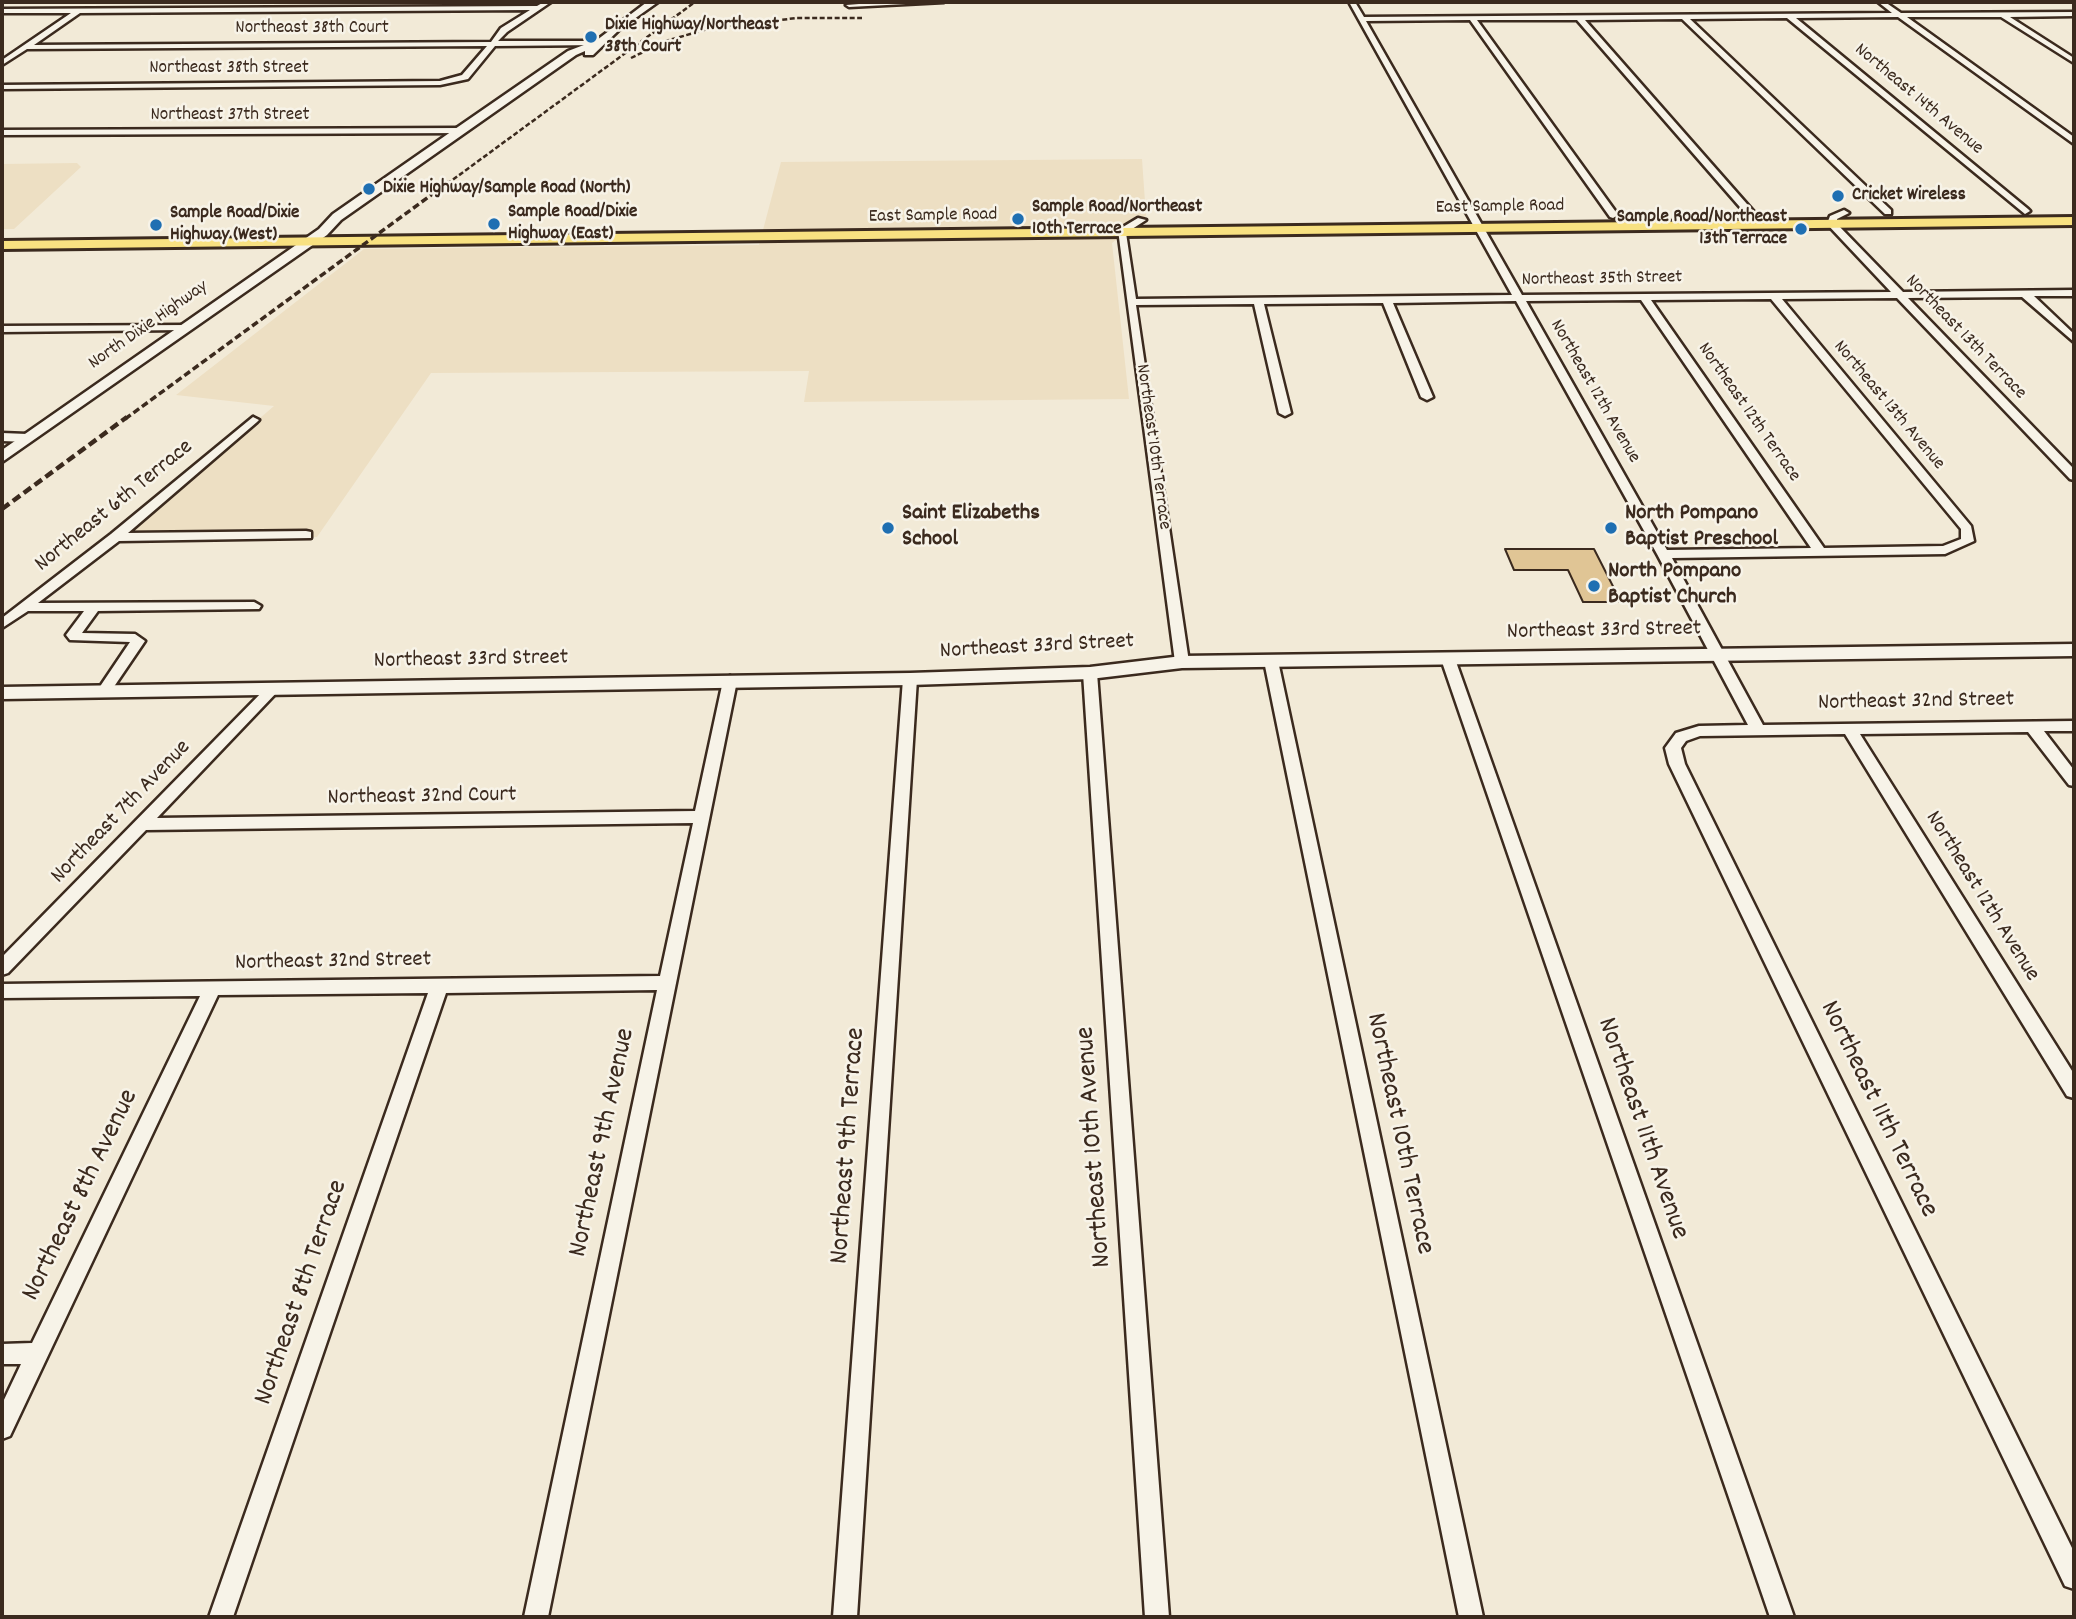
<!DOCTYPE html>
<html>
<head>
<meta charset="utf-8">
<style>
	body { margin:0 }
	#map { position:relative; width:2076px; height:1619px; overflow:hidden; background:#f2ead7; font-family:Dekko,sans-serif }
	canvas { display:block }
	.frame { position:absolute; inset:0; border:4px solid #3b2a1e; pointer-events:none }
</style>
</head>
<body>
<div id="map">
<canvas width="2076" height="1619"></canvas>
<div class="frame"></div>
</div>
<script>
const ctx = document.querySelector('canvas').getContext('2d');
ctx.lineJoin = 'round';
function fill(path, color) {
  ctx.fillStyle = color;
  ctx.fill(path, 'evenodd');
}
function shape(rows) {
  const path = new Path2D();
  for (const r of rows) {
    path.moveTo(r[0], r[1]);
    for (let i = 2; i < r.length; i += 2) path.lineTo(r[i], r[i + 1]);
  }
  return path;
}
function stroke(path, color, width, dash) {
  ctx.strokeStyle = color;
  ctx.lineWidth = width;
  ctx.lineCap = dash ? 'butt' : 'round';
  ctx.setLineDash(dash || []);
  ctx.stroke(path);
}
function label(font, color, halo, rows, align = 'center') {
  ctx.font = font + ' Dekko,sans-serif';
  ctx.lineWidth = 5;
  ctx.setLineDash([]);
  ctx.textBaseline = 'middle';
  ctx.strokeStyle = halo;
  ctx.fillStyle = color;
  for (const [text, x, y, turn = 0] of rows) {
    ctx.save();
    ctx.translate(x, y);
    ctx.rotate((+turn || 0) * Math.PI / 180);
    ctx.textAlign = isNaN(turn) ? turn : align;
    if (halo) ctx.strokeText(text, 0, 0);
    ctx.fillText(text, 0, 0);
    ctx.restore();
  }
}
fill(shape([
	[1142,159,1146,216,1112,243,1129,399,804,402,809,371,431,373,317,537,128,532,274,406,176,395,364,249,759,245,781,162],
	[77,163,81,167,14,229,2,229,2,164]
]), '#eddfc3');
const building = shape([
	[1505,549,1594,549,1621,602,1583,602,1568,570,1514,570,1505,549]
]);
fill(building, '#e0c595');
stroke(building, '#3b2a1e', 2);
const street = shape([
	[544,2,551,2,507,32,498,41,598,41,601,45,495,46,468,79,440,85,2,89,2,85,440,81,462,75,487,46,27,49,2,65,2,60,71,13,2,13,2,9,537,6,544,2],
	[530,10,501,28,491,42,34,45,80,13,530,10],
	[885,2,944,2,849,7,846,5,885,2],
	[1349,2,1355,2,1364,17,1892,13,1878,2,1885,2,1901,13,2074,12,2074,16,2010,17,2074,58,2074,63,2001,17,1907,17,2074,137,2074,144,1898,17,1796,18,2028,209,2030,211,2025,214,1787,18,1690,19,1891,210,1891,214,1885,214,1682,19,1585,20,1754,212,1752,222,1738,227,1733,224,1745,218,1746,214,1577,20,1477,20,1618,215,1613,218,1610,217,1470,20,1366,21,1522,295,1891,292,1827,224,1830,216,1844,210,1849,213,1837,219,1837,224,1903,292,2074,290,2074,296,2034,296,2074,334,2074,342,2022,297,1908,298,2074,469,2074,480,2070,479,1897,298,1782,299,1971,526,1974,541,1945,554,1672,558,1763,725,2074,721,2074,731,2044,731,2074,770,2074,786,2069,785,2028,732,1860,734,2074,1074,2074,1098,2067,1096,1845,734,1700,736,1686,741,1681,748,1685,764,2074,1552,2074,1589,2065,1586,1669,764,1665,748,1676,733,1699,726,1748,725,1657,554,1516,301,1393,303,1433,397,1427,400,1421,397,1383,303,1264,304,1291,413,1285,416,1279,413,1254,304,1136,305,1189,662,1182,666,1175,662,1118,230,1138,218,1146,220,1126,233,1136,299,1512,295,1349,2],
	[1771,299,1961,529,1961,539,1943,546,1824,548,1651,300,1771,299],
	[1641,300,1811,548,1667,550,1526,301,1641,300],
	[459,128,462,129,462,133,2,135,2,130,459,128],
	[187,325,187,329,183,330,2,332,2,326,187,325],
	[253,417,259,420,257,422,128,533,306,531,311,532,311,538,119,541,38,603,254,602,261,606,259,609,98,611,82,633,135,634,145,641,109,694,104,696,97,691,130,642,70,640,66,635,84,611,28,611,2,628,2,618,111,534,253,417],
	[2,433,27,434,33,438,27,442,2,441,2,433],
	[1448,655,1455,659,1794,1617,1770,1617,1441,659,1448,655],
	[1271,657,1278,661,1483,1617,1459,1617,1264,661,1271,657],
	[1090,668,1097,673,1169,1617,1145,1617,1083,673,1090,668],
	[910,674,917,679,857,1617,833,1617,903,679,910,674],
	[730,676,737,681,548,1617,524,1617,657,990,446,993,233,1617,209,1617,428,993,218,995,10,1436,2,1439,2,1404,21,1364,2,1364,2,1344,32,1343,200,996,2,998,2,984,660,976,693,823,146,830,8,973,2,975,2,957,268,686,278,686,280,689,157,818,695,811,723,681,730,676]
]);
const secondary = shape([
	[647,2,658,2,620,29,593,55,585,55,585,51,576,55,341,220,327,235,2,462,2,450,319,229,333,214,455,129,568,51,597,40,647,2],
	[2074,644,2074,656,1182,668,1090,679,910,685,2,699,2,687,910,673,1090,667,1182,656,2074,644]
]);
const primary = shape([
	[2074,217,2074,225,2,249,2,241,2074,217]
]);
stroke(street, '#3b2a1e', 5);
stroke(secondary, '#3b2a1e', 5);
stroke(primary, '#3b2a1e', 6);
fill(street, '#f7f3e8');
fill(secondary, '#f7f3e8');
fill(primary, '#f8e181');
stroke(shape([
	[631,58,666,41,711,28,797,18,862,18],
	[447,184,695,2]
]), '#3b2a1e', 2.5, [5, 2.5]);
stroke(shape([
	[125,419,449,182]
]), '#3b2a1e', 3.5, [7, 3.5]);
stroke(shape([
	[2,509,127,417]
]), '#3b2a1e', 4.5, [9, 4.5]);
for (const [x, y, r, color] of [
	[591,37,7,"#1f6fb2"],
	[369,189,7,"#1f6fb2"],
	[1838,196,7,"#1f6fb2"],
	[1018,219,7,"#1f6fb2"],
	[494,224,7,"#1f6fb2"],
	[156,225,7,"#1f6fb2"],
	[1801,229,7,"#1f6fb2"],
	[888,528,7,"#1f6fb2"],
	[1611,528,7,"#1f6fb2"],
	[1594,586,7,"#1f6fb2"]
]) {
  const dot = new Path2D();
  dot.arc(x, y, r, 0, 2 * Math.PI);
  ctx.fillStyle = color;
  ctx.fill(dot);
  stroke(dot, '#f7f3e8', 2.5);
}
label('bold 19px', '#3b2a1e', '#f7f3e8', [
	["Dixie Highway/Northeast",605,26],
	["38th Court",605,48],
	["Dixie Highway/Sample Road (North)",383,189],
	["Cricket Wireless",1852,196],
	["Sample Road/Northeast",1032,208],
	["10th Terrace",1032,230],
	["Sample Road/Dixie",508,213],
	["Highway (East)",508,235],
	["Sample Road/Dixie",170,214],
	["Highway (West)",170,236],
	["Sample Road/Northeast",1787,218,"right"],
	["13th Terrace",1787,240,"right"]
], 'left');
label('19px', '#3b2a1e', '#f7f3e8', [
	["Northeast 38th Court",312,29],
	["Northeast 38th Street",229,69],
	["Northeast 14th Avenue",1918,100,40],
	["Northeast 37th Street",230,116],
	["East Sample Road",1500,208,-1],
	["East Sample Road",933,217,-1],
	["Northeast 35th Street",1602,280,-1],
	["North Dixie Highway",149,326,-35],
	["Northeast 13th Terrace",1965,338,46],
	["Northeast 12th Avenue",1594,392,60],
	["Northeast 13th Avenue",1888,406,50],
	["Northeast 12th Terrace",1748,413,55],
	["Northeast 10th Terrace",1152,447,82]
]);
label('23px', '#3b2a1e', '#f7f3e8', [
	["Northeast 6th Terrace",115,507,-39],
	["Northeast 33rd Street",1604,632,-1],
	["Northeast 33rd Street",1037,648,-3],
	["Northeast 33rd Street",471,661,-1],
	["Northeast 32nd Street",1916,703,-1],
	["Northeast 32nd Court",422,798,-1],
	["Northeast 7th Avenue",122,813,-46],
	["Northeast 12th Avenue",1981,897,58],
	["Northeast 32nd Street",333,963,-1]
]);
label('bold 23px', '#3b2a1e', '#f7f3e8', [
	["Saint Elizabeths",902,515],
	["School",902,541],
	["North Pompano",1625,515],
	["Baptist Preschool",1625,541],
	["North Pompano",1608,573],
	["Baptist Church",1608,599]
], 'left');
label('28px', '#3b2a1e', '#f7f3e8', [
	["Northeast 11th Terrace",1877,1110,64],
	["Northeast 11th Avenue",1641,1129,71],
	["Northeast 10th Terrace",1398,1134,78],
	["Northeast 9th Avenue",604,1143,-78],
	["Northeast 9th Terrace",850,1146,-86],
	["Northeast 10th Avenue",1096,1147,-94],
	["Northeast 8th Avenue",82,1196,-64],
	["Northeast 8th Terrace",303,1293,-71]
]);
</script>
</body>
</html>
